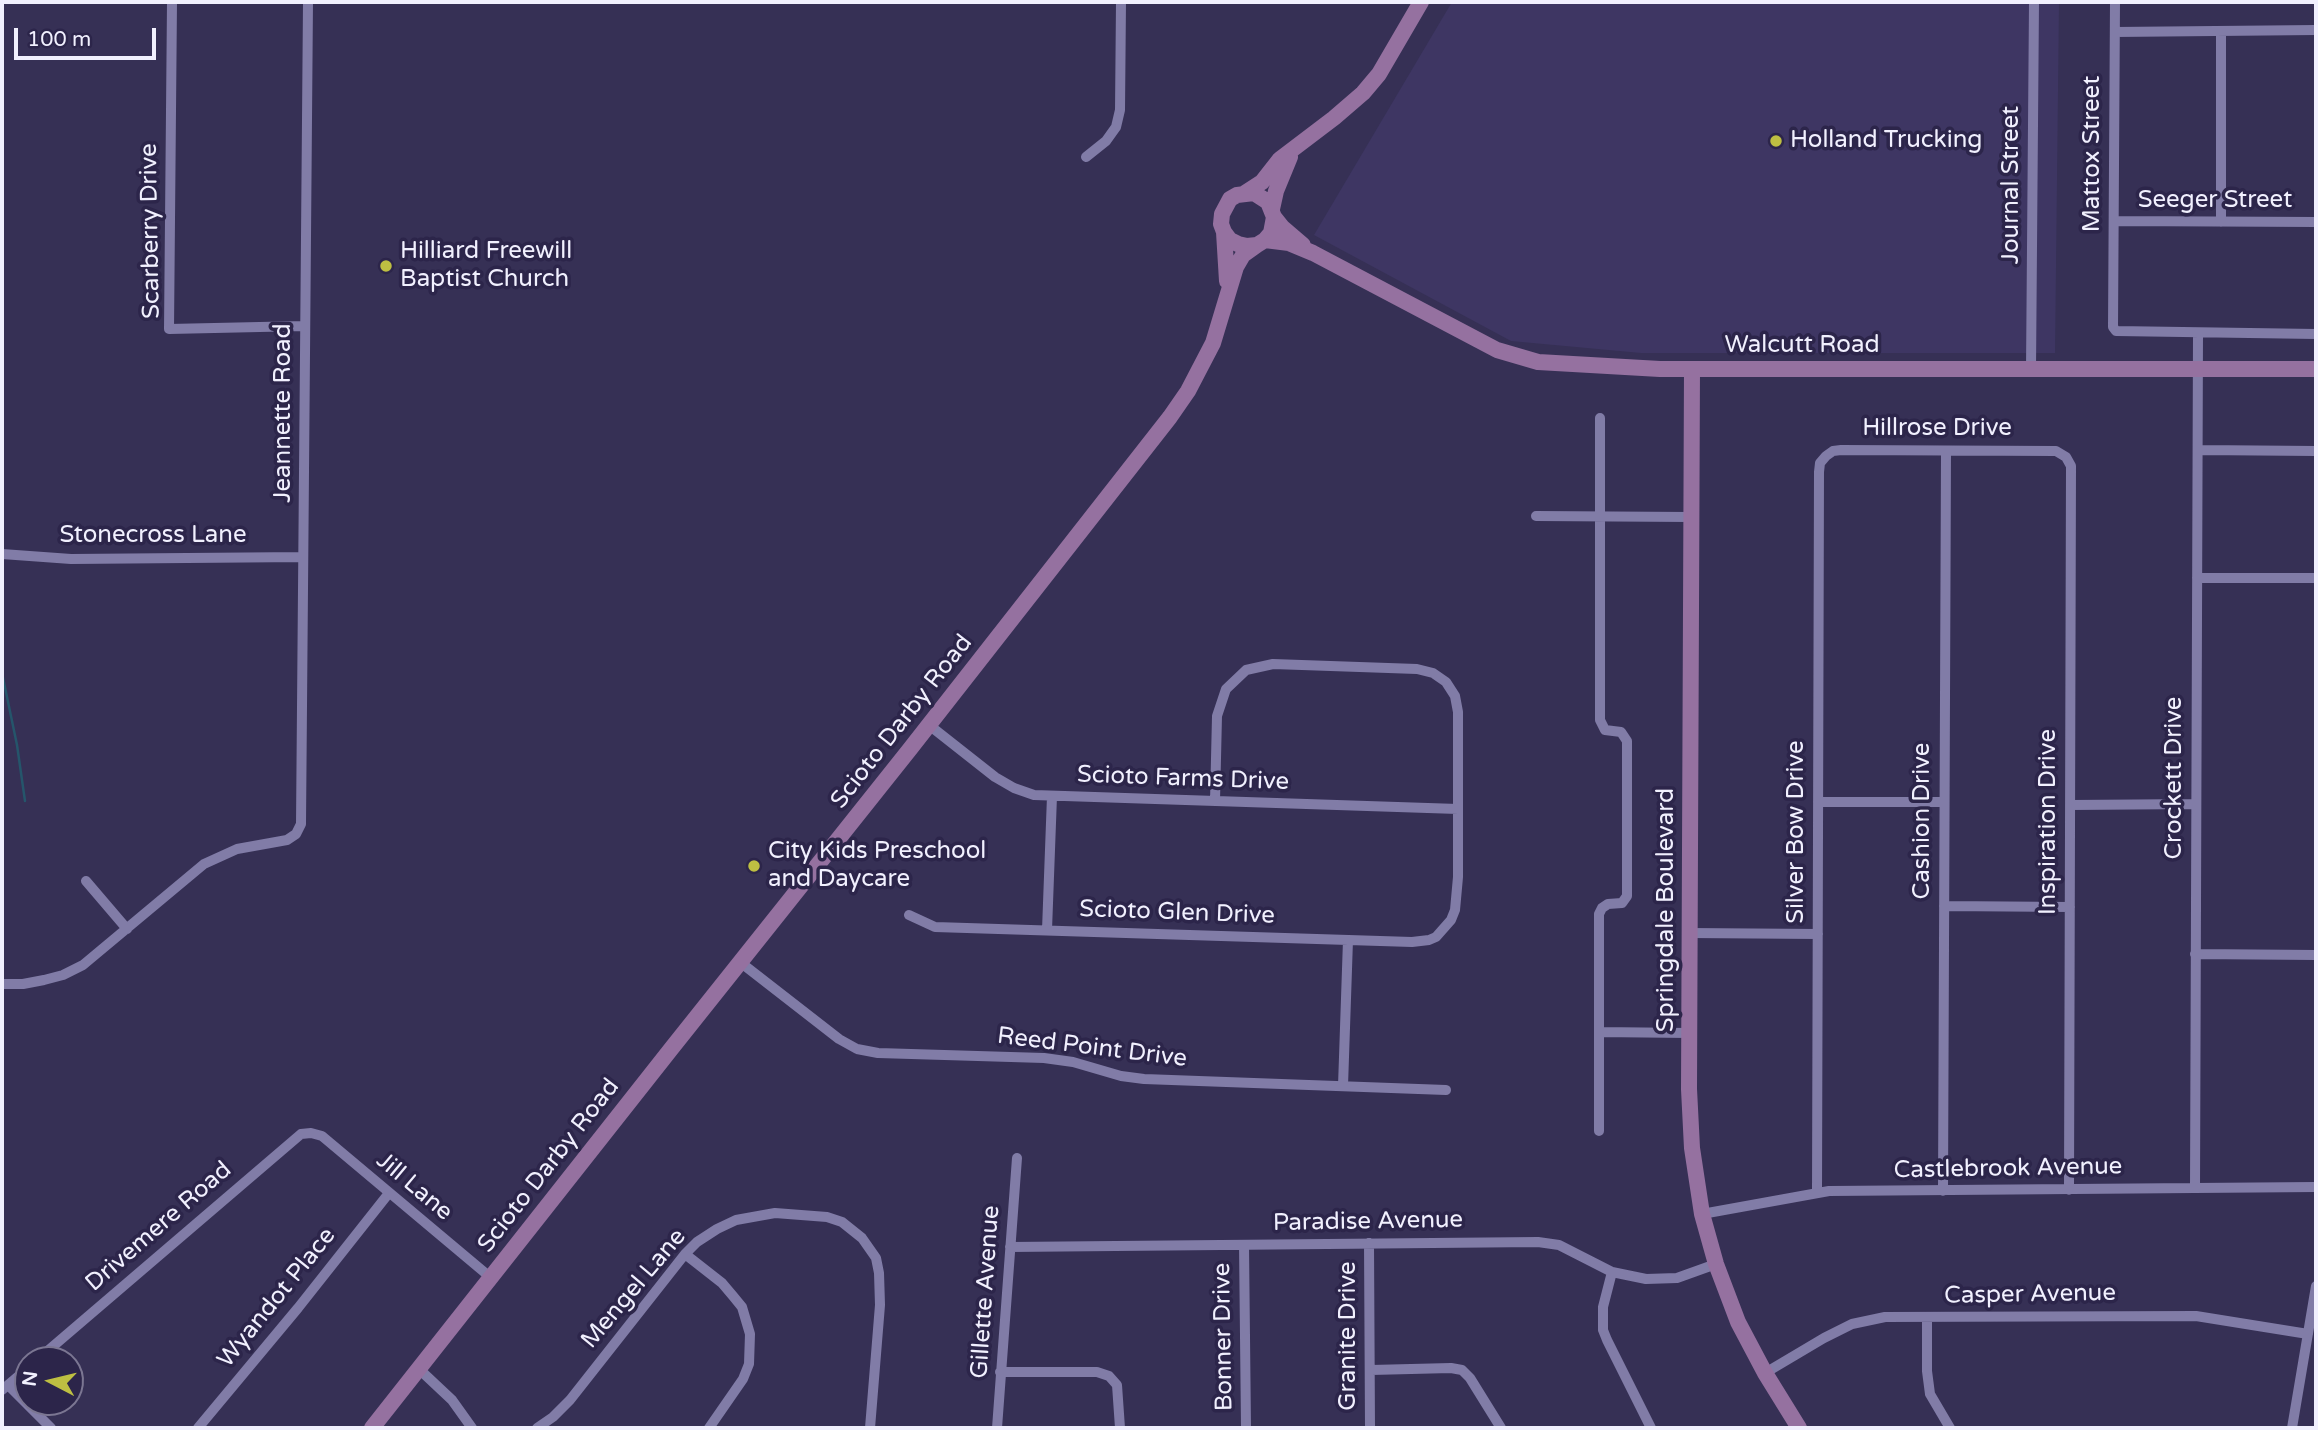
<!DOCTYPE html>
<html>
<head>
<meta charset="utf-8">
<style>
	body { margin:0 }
	#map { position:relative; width:2318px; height:1430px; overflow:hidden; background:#363055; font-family:"Varela Round",sans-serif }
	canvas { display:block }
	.frame { position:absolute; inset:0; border:4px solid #f1f0fe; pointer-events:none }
	.north { position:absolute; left:14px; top:1346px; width:70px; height:70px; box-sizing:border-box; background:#2c254a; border:2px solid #7b7692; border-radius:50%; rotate:277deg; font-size:19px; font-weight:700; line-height:28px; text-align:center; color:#f1f0fe }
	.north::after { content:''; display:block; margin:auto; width:24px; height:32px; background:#bebf42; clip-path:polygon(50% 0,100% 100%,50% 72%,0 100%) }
	.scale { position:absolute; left:14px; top:28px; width:142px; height:32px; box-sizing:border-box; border:4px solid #f1f0fe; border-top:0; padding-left:9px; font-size:21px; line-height:24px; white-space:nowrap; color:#f1f0fe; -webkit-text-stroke:5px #2c254a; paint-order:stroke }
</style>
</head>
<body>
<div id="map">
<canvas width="2318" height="1430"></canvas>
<div class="frame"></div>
<div class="north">N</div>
<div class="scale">100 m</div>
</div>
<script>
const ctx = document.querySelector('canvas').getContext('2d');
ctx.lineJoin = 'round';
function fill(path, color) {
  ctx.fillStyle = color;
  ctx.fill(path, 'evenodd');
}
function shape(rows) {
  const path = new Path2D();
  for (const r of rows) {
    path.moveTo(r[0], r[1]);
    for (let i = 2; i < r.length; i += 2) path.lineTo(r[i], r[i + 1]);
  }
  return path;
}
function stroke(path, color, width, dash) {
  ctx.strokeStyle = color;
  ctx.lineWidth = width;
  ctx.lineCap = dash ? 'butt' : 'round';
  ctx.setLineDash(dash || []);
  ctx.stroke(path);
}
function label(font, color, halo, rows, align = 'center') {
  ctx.font = font + ' "Varela Round",sans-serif';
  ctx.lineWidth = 7;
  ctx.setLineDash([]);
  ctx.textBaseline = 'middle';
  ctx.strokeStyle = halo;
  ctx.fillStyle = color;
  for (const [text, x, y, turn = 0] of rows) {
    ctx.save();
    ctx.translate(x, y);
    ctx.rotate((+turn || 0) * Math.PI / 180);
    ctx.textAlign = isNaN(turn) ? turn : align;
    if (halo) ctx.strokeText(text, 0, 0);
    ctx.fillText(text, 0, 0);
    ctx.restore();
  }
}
fill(shape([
	[1452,2,2059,2,2055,353,1641,353,1511,341,1314,235]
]), '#3e3663');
stroke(shape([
	[2,673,17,745,25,801]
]), '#25556b', 2.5);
stroke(shape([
	[172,2,169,329,305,326],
	[2115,2,2113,327,2116,331,2316,334],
	[2221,31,2221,222],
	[2115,32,2316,30],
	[1086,157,1106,141,1116,127,1120,110,1121,2],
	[2114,221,2316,222],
	[2031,369,2034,2],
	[2199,450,2316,451],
	[1536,516,1690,517],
	[2,554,71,559,303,557],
	[2197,578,2316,578],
	[929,725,995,777,1014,788,1034,795,1458,809],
	[1818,802,1944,802],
	[2071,805,2196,804],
	[86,881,127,929],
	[1944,906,2070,907],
	[909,915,935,927,1412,942,1429,940,1436,937,1451,920,1455,910,1458,877,1458,712,1455,696,1446,682,1433,673,1417,669,1273,664,1246,670,1226,689,1217,716,1215,801],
	[1047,930,1052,796],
	[1689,933,1818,934],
	[2195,954,2316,955],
	[740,962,839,1039,857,1049,878,1053,1044,1058,1073,1062,1121,1076,1144,1079,1446,1090],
	[2,984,23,984,44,980,63,975,83,965,204,864,237,849,287,840,296,834,301,824,308,2],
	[1599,1032,1689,1033],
	[1343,1086,1348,940],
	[1599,1131,1599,914,1602,908,1608,904,1622,903,1627,896,1627,741,1621,732,1605,730,1600,720,1600,418],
	[2195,1187,2198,334],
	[1943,1191,1946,451],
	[1817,1193,1819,472,1820,463,1826,456,1833,451,1841,450,2056,451,2066,457,2071,466,2069,1190],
	[1702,1214,1829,1191,2316,1187],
	[1369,1243,1370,1428],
	[1244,1245,1246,1428],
	[1010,1247,1538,1242,1559,1245,1612,1272,1646,1279,1677,1278,1716,1264],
	[685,1254,722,1283,733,1296,742,1307,750,1334,749,1364,743,1379,709,1428],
	[1612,1272,1603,1307,1603,1330,1607,1340,1651,1428],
	[1927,1317,1927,1371,1930,1394,1950,1428],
	[37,1360,301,1134,311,1133,322,1136,490,1277],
	[419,1369,452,1400,472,1428],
	[1371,1370,1451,1368,1462,1370,1470,1378,1501,1428],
	[1000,1372,1097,1372,1109,1376,1117,1385,1120,1428],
	[1765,1373,1824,1338,1852,1324,1885,1317,2196,1316,2308,1334],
	[8,1385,51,1428],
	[2,1390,28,1368],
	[198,1428,298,1308,389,1193],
	[537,1428,553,1417,570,1400,685,1254,697,1242,717,1229,736,1220,775,1213,827,1217,842,1222,862,1238,876,1258,879,1273,880,1305,870,1428],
	[997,1428,1017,1158],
	[2292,1428,2316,1286]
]), '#817ca7', 10);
stroke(shape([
	[1245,193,1262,182,1280,159,1334,118,1363,93,1379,74,1421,2],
	[1272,209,1276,191,1290,157],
	[1274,217,1271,233,1265,240,1257,245,1247,246,1238,244,1230,240,1224,232,1221,224,1222,214,1230,199,1237,195,1254,193,1268,202,1274,217,1282,227,1303,245],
	[1224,232,1227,281],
	[1265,240,1289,243,1313,253,1497,350,1538,362,1660,369,2316,369],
	[1692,369,1689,1089,1692,1148,1702,1214,1716,1264,1738,1322,1765,1373,1799,1428],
	[372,1428,671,1049,910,749,1170,417,1188,391,1213,343,1236,267,1243,255,1257,245]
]), '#9571a0', 16);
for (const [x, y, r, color] of [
	[1776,141,7,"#bebf42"],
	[386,266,7,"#bebf42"],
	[754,866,7,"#bebf42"]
]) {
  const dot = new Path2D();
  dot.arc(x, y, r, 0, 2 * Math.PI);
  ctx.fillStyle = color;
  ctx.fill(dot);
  stroke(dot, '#2c254a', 2.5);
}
label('24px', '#f1f0fe', '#2c254a', [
	["Holland Trucking",1790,141],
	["Hilliard Freewill",400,252],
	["Baptist Church",400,280],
	["City Kids Preschool",768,852],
	["and Daycare",768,880]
], 'left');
label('24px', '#f1f0fe', '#2c254a', [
	["Mattox Street",2093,154,-90],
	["Journal Street",2012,185,-90],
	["Seeger Street",2215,201],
	["Scarberry Drive",151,231,-91],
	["Walcutt Road",1802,346],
	["Jeannette Road",284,413,-90],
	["Hillrose Drive",1937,429],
	["Stonecross Lane",153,536],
	["Scioto Darby Road",902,722,-52],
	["Crockett Drive",2175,778,-90],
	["Scioto Farms Drive",1183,779,2],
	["Cashion Drive",1923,821,-90],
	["Inspiration Drive",2049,822,-90],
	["Silver Bow Drive",1797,832,-90],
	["Springdale Boulevard",1667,910,-90],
	["Scioto Glen Drive",1177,913,2],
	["Reed Point Drive",1092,1048,7],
	["Scioto Darby Road",549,1166,-52],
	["Castlebrook Avenue",2008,1169,-1],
	["Jill Lane",414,1187,40],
	["Paradise Avenue",1368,1222,-1],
	["Drivemere Road",159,1227,-41],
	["Mengel Lane",634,1289,-50],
	["Gillette Avenue",986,1292,-86],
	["Casper Avenue",2030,1295,-1],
	["Wyandot Place",277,1298,-51],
	["Granite Drive",1349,1336,-90],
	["Bonner Drive",1224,1337,-91]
]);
</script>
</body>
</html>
